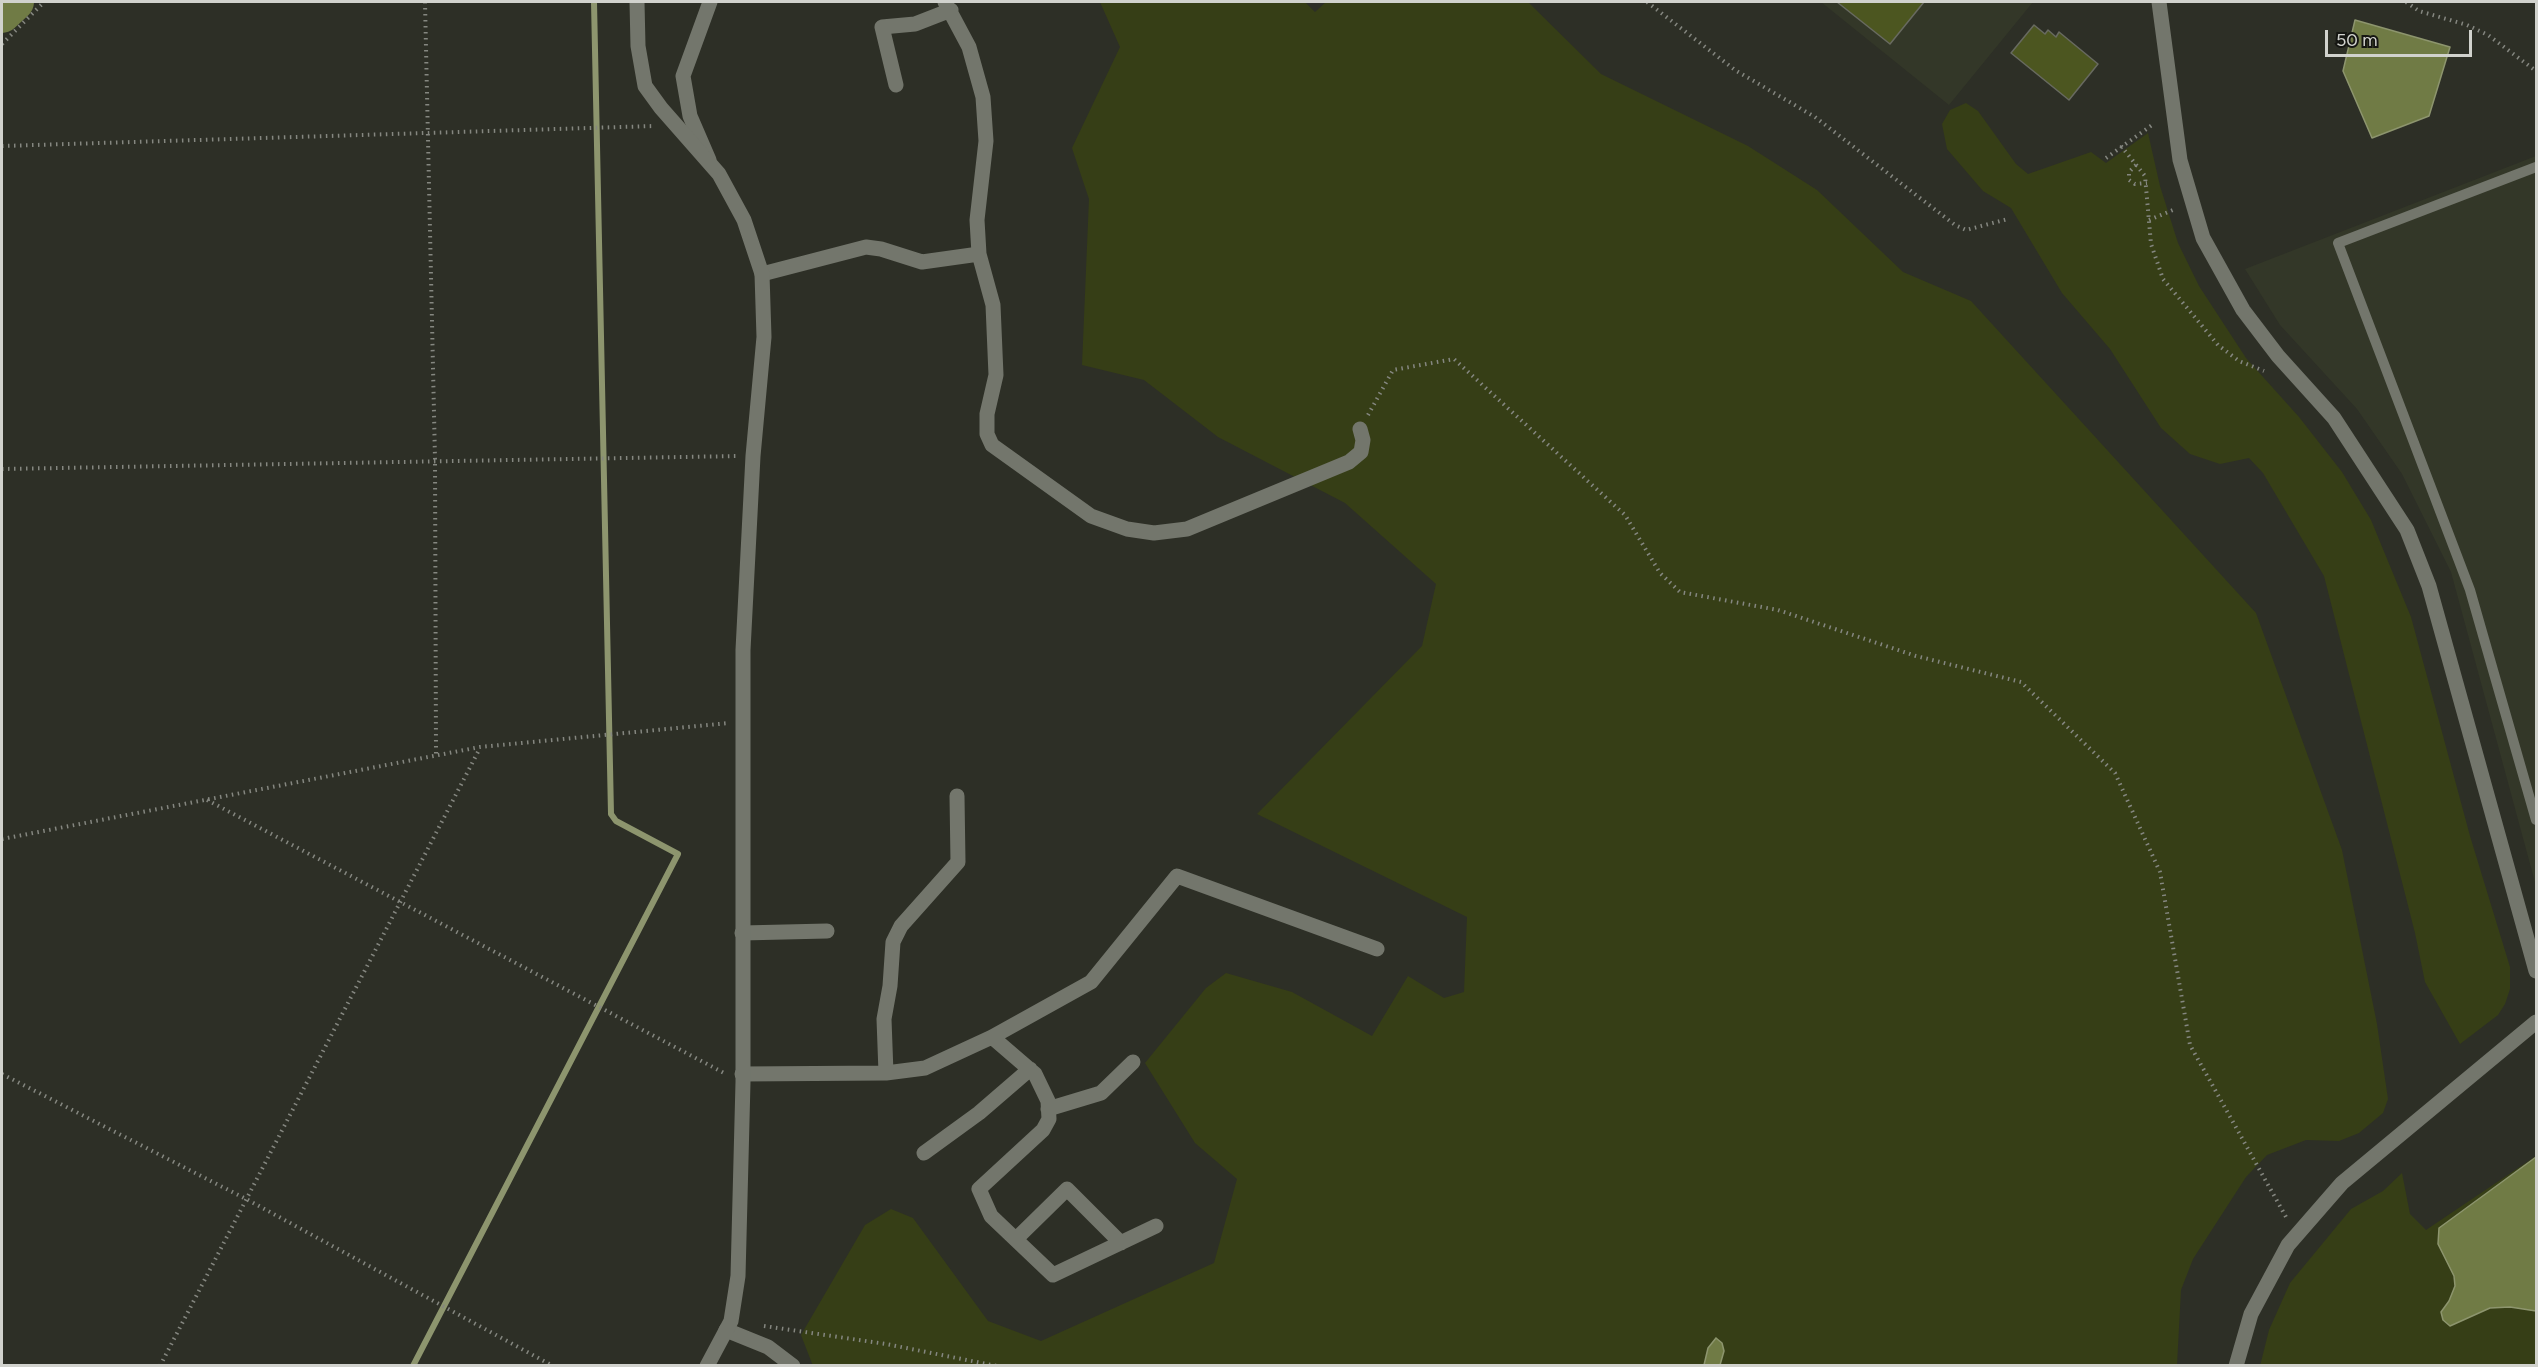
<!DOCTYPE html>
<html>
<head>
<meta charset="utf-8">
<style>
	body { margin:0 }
	#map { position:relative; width:2538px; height:1367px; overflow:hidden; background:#2d2f26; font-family:Figtree,sans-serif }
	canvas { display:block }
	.frame { position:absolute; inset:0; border:3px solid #d1d2cd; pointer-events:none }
	.scale { position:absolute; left:2325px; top:30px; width:147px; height:27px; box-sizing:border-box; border:3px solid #d1d2cd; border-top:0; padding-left:8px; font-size:18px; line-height:21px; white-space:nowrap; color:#d1d2cd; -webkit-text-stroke:4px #151612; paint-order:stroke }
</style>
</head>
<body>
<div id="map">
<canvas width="2538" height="1367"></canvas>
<div class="frame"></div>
<div class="scale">50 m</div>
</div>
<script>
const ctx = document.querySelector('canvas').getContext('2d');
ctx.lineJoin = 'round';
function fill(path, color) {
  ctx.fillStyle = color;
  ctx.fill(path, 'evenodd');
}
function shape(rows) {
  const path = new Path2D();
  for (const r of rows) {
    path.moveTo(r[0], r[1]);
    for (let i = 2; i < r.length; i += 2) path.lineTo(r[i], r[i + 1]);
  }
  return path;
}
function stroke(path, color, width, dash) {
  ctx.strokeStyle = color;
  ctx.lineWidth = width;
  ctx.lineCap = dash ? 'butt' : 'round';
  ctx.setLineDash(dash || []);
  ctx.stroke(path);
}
fill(shape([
	[1821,2,2033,2,1949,105],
	[2536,156,2536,886,2451,572,2402,474,2357,409,2280,325,2245,269]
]), '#333728');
fill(shape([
	[1100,2,1305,2,1315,12,1326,2,1528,2,1601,74,1748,146,1817,190,1903,272,1971,301,2256,613,2342,850,2377,1024,2388,1099,2383,1113,2359,1133,2339,1141,2306,1140,2267,1155,2246,1177,2193,1259,2181,1290,2177,1365,813,1366,801,1335,865,1225,891,1209,913,1218,988,1321,1041,1341,1214,1263,1237,1179,1195,1143,1145,1063,1206,988,1226,973,1292,992,1372,1036,1408,976,1444,998,1464,992,1467,917,1257,814,1422,646,1436,584,1345,503,1218,437,1144,380,1082,365,1089,199,1072,148,1120,47],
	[1966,103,1978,111,2016,164,2028,174,2091,152,2106,163,2148,133,2160,186,2178,243,2199,286,2246,358,2299,417,2342,472,2371,520,2411,617,2470,836,2510,967,2510,989,2505,1004,2498,1015,2460,1044,2425,982,2415,933,2324,576,2263,473,2249,458,2220,464,2190,454,2161,428,2110,349,2062,293,2011,208,1983,191,1947,149,1942,124,1950,110],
	[2536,1156,2536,1365,2260,1366,2269,1330,2290,1283,2351,1209,2383,1191,2402,1173,2410,1214,2426,1230]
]), '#363e16');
const water = shape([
	[2355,20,2450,47,2429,116,2372,138,2343,71,2355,20],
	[2536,1157,2536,1311,2510,1307,2490,1308,2450,1326,2443,1320,2441,1312,2449,1301,2455,1286,2454,1276,2438,1244,2439,1228,2536,1157],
	[1716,1338,1722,1343,1724,1351,1720,1365,1704,1365,1708,1348,1716,1338]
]);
fill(water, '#707b45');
stroke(water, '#8d956e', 1.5);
stroke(shape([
	[413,1366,678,854,616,821,611,814,594,2]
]), '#8d956e', 6);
stroke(shape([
	[2,15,16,2]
]), '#707b45', 36);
const building = shape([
	[1837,2,1924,2,1890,44,1837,2],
	[2034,25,2045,34,2048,30,2056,37,2059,32,2098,64,2069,100,2011,53,2034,25]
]);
fill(building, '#4c5620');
stroke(building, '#686a60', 1.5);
stroke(shape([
	[425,2,435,459,436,755],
	[1647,2,1735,70,1815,117,1955,225,1966,230,2008,219],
	[2406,2,2419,11,2467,25,2488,35,2536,71],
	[2,44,44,2],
	[2,146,654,126],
	[2121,146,2145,176,2151,244,2163,279,2218,345,2239,361,2264,371],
	[2106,158,2152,125],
	[2136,165,2129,172,2129,180,2135,184,2147,183],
	[2149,220,2173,210],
	[1368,415,1393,370,1454,359,1625,515,1660,573,1680,592,1778,610,1916,656,2021,682,2115,773,2160,872,2190,1045,2286,1217],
	[2,469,739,456],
	[207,800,726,1074],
	[2,839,480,747,729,723],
	[2,1074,246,1199,553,1366],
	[764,1326,886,1344,997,1366],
	[160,1366,480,748]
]), '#858780', 4, [1.5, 4.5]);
stroke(shape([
	[2536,167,2338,243,2470,590,2536,820]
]), '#73766c', 10);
stroke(shape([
	[945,2,969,47,983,97,986,141,977,220,979,254,993,305,996,375,987,414,987,434,992,445,1091,516,1127,529,1154,533,1187,529,1349,462,1361,452,1363,440,1360,429],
	[896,85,882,27,915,24,951,10],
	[709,160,690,116,683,76,710,2],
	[762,274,866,247,881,249,922,262,979,254],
	[742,933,827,931],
	[992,1037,1035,1074,1048,1101,1049,1119,1043,1130,979,1189,991,1216,1053,1275,1156,1226],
	[886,1073,884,1019,890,986,893,942,901,926,958,862,957,796],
	[742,1074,886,1073,925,1068,992,1037,1091,982,1177,876,1377,949],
	[1048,1109,1101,1093,1133,1062],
	[924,1153,979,1113,1030,1069],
	[1016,1239,1067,1189,1121,1243],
	[726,1330,768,1347,793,1366]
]), '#73766c', 15);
stroke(shape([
	[637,2,638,46,645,86,661,108,719,174,744,220,762,274,764,337,753,456,743,650,743,1082,738,1276,731,1321,707,1366],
	[2159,2,2180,160,2203,238,2243,310,2278,356,2334,418,2407,530,2429,586,2536,971],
	[2236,1366,2251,1314,2288,1245,2342,1183,2536,1022]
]), '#73766c', 15);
</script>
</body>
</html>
